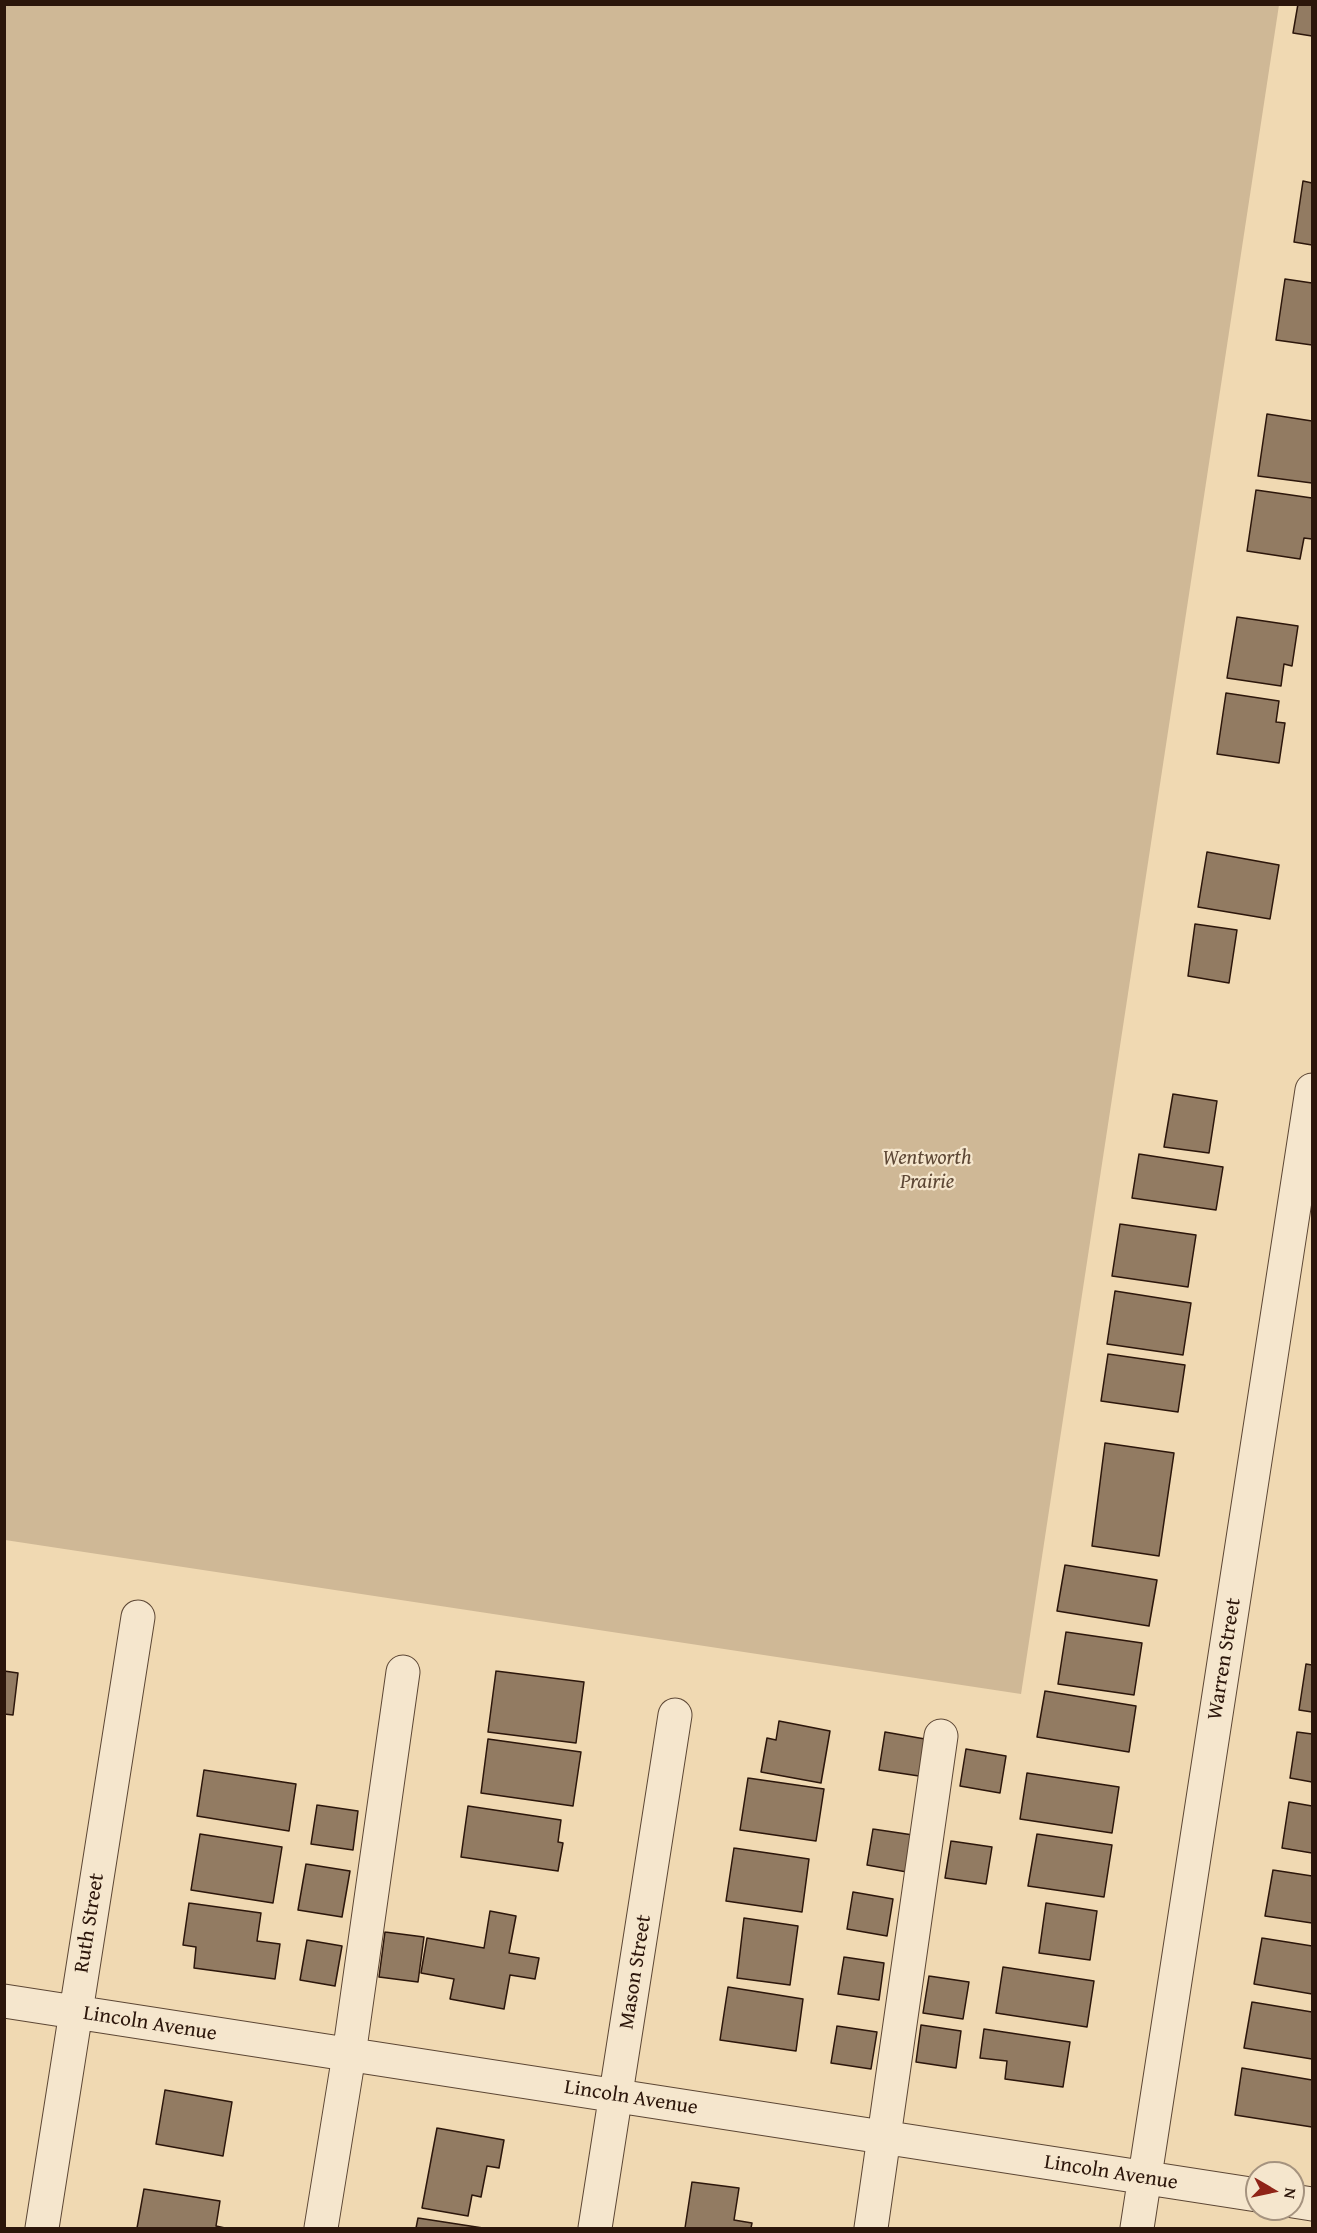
<!DOCTYPE html>
<html>
<head>
<meta charset="utf-8">
<style>
	body { margin:0 }
	#map { position:relative; width:1317px; height:2233px; overflow:hidden; background:#f0d9b2; font-family:"Gentium Book Plus",serif }
	canvas { display:block }
	.frame { position:absolute; inset:0; border:6px solid #2c160b; pointer-events:none }
	.north { position:absolute; left:1245px; top:2161px; width:60px; height:60px; box-sizing:border-box; background:#f5e6cd; border:2px solid #a5937f; border-radius:50%; rotate:99deg; font-size:16px; font-weight:700; line-height:24px; text-align:center; color:#2c160b }
	.north::after { content:''; display:block; margin:auto; width:21px; height:27px; background:#8f2418; clip-path:polygon(50% 0,100% 100%,50% 72%,0 100%) }
</style>
</head>
<body>
<div id="map">
<canvas width="1317" height="2233"></canvas>
<div class="frame"></div>
<div class="north">N</div>
</div>
<script>
const ctx = document.querySelector('canvas').getContext('2d');
ctx.lineJoin = 'round';
function fill(path, color) {
  ctx.fillStyle = color;
  ctx.fill(path, 'evenodd');
}
function shape(rows) {
  const path = new Path2D();
  for (const r of rows) {
    path.moveTo(r[0], r[1]);
    for (let i = 2; i < r.length; i += 2) path.lineTo(r[i], r[i + 1]);
  }
  return path;
}
function stroke(path, color, width, dash) {
  ctx.strokeStyle = color;
  ctx.lineWidth = width;
  ctx.lineCap = dash ? 'butt' : 'round';
  ctx.setLineDash(dash || []);
  ctx.stroke(path);
}
function label(font, color, halo, rows, align = 'center') {
  ctx.font = font + ' "Gentium Book Plus",serif';
  ctx.lineWidth = 4.5;
  ctx.setLineDash([]);
  ctx.textBaseline = 'middle';
  ctx.strokeStyle = halo;
  ctx.fillStyle = color;
  for (const [text, x, y, turn = 0] of rows) {
    ctx.save();
    ctx.translate(x, y);
    ctx.rotate((+turn || 0) * Math.PI / 180);
    ctx.textAlign = isNaN(turn) ? turn : align;
    if (halo) ctx.strokeText(text, 0, 0);
    ctx.fillText(text, 0, 0);
    ctx.restore();
  }
}
fill(shape([
	[4,5,1279,5,1021,1694,5,1540]
]), '#cfb896');
const building = shape([
	[1298,4,1312,4,1312,36,1293,33,1298,4],
	[1303,181,1312,183,1312,245,1294,242,1303,181],
	[1285,279,1312,283,1312,345,1276,340,1285,279],
	[1267,414,1312,421,1312,483,1258,476,1267,414],
	[1256,490,1312,498,1312,539,1304,538,1300,559,1247,551,1256,490],
	[1237,617,1298,626,1292,666,1284,664,1281,686,1227,678,1237,617],
	[1226,693,1279,701,1276,722,1285,723,1279,763,1217,754,1226,693],
	[1207,852,1279,865,1270,919,1198,907,1207,852],
	[1195,924,1237,930,1229,983,1188,976,1195,924],
	[1173,1094,1217,1101,1209,1153,1164,1147,1173,1094],
	[1139,1154,1223,1167,1216,1210,1132,1198,1139,1154],
	[1120,1224,1196,1235,1188,1287,1112,1276,1120,1224],
	[1115,1291,1191,1303,1183,1355,1107,1344,1115,1291],
	[1108,1354,1185,1365,1178,1412,1101,1401,1108,1354],
	[1105,1443,1174,1453,1159,1556,1092,1546,1105,1443],
	[1065,1565,1157,1580,1149,1626,1057,1611,1065,1565],
	[1066,1632,1142,1643,1134,1695,1058,1684,1066,1632],
	[1306,1664,1312,1665,1312,1712,1299,1710,1306,1664],
	[4,1671,18,1673,13,1715,4,1714,4,1671],
	[496,1671,584,1682,576,1743,488,1732,496,1671],
	[1045,1691,1136,1706,1129,1752,1037,1737,1045,1691],
	[779,1721,830,1731,821,1783,761,1772,767,1738,776,1740,779,1721],
	[885,1732,925,1739,919,1776,879,1770,885,1732],
	[1297,1732,1312,1734,1312,1782,1290,1778,1297,1732],
	[488,1739,581,1752,573,1806,481,1793,488,1739],
	[966,1749,1006,1756,1000,1793,960,1786,966,1749],
	[204,1770,296,1784,289,1831,197,1816,204,1770],
	[1027,1773,1119,1787,1112,1833,1020,1819,1027,1773],
	[748,1778,824,1789,816,1841,740,1830,748,1778],
	[1289,1802,1312,1806,1312,1853,1282,1848,1289,1802],
	[317,1805,358,1811,353,1850,311,1844,317,1805],
	[468,1806,561,1820,558,1842,563,1843,558,1871,461,1857,468,1806],
	[873,1829,913,1835,907,1872,867,1865,873,1829],
	[200,1834,282,1847,273,1903,191,1890,200,1834],
	[1037,1834,1112,1845,1104,1897,1028,1886,1037,1834],
	[951,1841,992,1847,986,1884,945,1878,951,1841],
	[734,1848,809,1859,802,1912,726,1901,734,1848],
	[306,1864,350,1871,342,1917,298,1910,306,1864],
	[1273,1870,1312,1876,1312,1923,1265,1916,1273,1870],
	[853,1892,893,1899,887,1936,847,1929,853,1892],
	[189,1903,261,1913,257,1941,280,1944,275,1979,194,1968,196,1947,183,1945,189,1903],
	[1046,1903,1097,1911,1090,1960,1039,1953,1046,1903],
	[490,1911,516,1916,509,1953,539,1958,535,1979,510,1975,504,2009,450,1999,454,1979,421,1973,427,1938,484,1948,490,1911],
	[744,1918,798,1926,790,1985,737,1978,744,1918],
	[385,1932,424,1937,418,1982,379,1977,385,1932],
	[1262,1938,1312,1946,1312,1994,1254,1984,1262,1938],
	[307,1940,342,1946,335,1986,300,1980,307,1940],
	[844,1957,884,1963,879,2000,838,1994,844,1957],
	[1003,1967,1094,1981,1087,2027,996,2013,1003,1967],
	[929,1976,969,1982,963,2019,923,2013,929,1976],
	[728,1987,803,1999,796,2051,720,2040,728,1987],
	[1252,2002,1312,2012,1312,2059,1244,2048,1252,2002],
	[921,2025,961,2031,956,2068,916,2062,921,2025],
	[837,2026,877,2032,871,2069,831,2063,837,2026],
	[984,2029,1070,2042,1063,2087,1005,2079,1007,2061,980,2058,984,2029],
	[1242,2068,1312,2080,1312,2127,1235,2115,1242,2068],
	[165,2090,232,2102,223,2156,156,2144,165,2090],
	[437,2128,504,2140,499,2168,487,2166,481,2197,472,2195,468,2216,422,2208,437,2128],
	[692,2182,739,2188,734,2220,752,2223,751,2228,685,2228,692,2182],
	[144,2189,220,2201,216,2226,225,2228,137,2228,144,2189],
	[418,2218,483,2228,416,2228,418,2218]
]);
fill(building, '#927b62');
stroke(building, '#2c160b', 1.5);
const minor = shape([
	[4,2001,1257,2195],
	[1293,2201,1312,2204],
	[42,2228,138,1617],
	[321,2228,349,2055,403,1672],
	[595,2228,675,1715],
	[871,2228,941,1736],
	[1137,2228,1312,1090]
]);
stroke(minor, '#5d4735', 35);
stroke(minor, '#f5e6cd', 33);
label('italic 21px', '#5d4735', '#f5e6cd', [
	["Wentworth",927,1159],
	["Prairie",927,1183]
]);
label('21px', '#2c160b', '#f5e6cd', [
	["Warren Street",1225,1659,-81],
	["Ruth Street",90,1923,-81],
	["Mason Street",636,1972,-81],
	["Lincoln Avenue",150,2024,9],
	["Lincoln Avenue",631,2098,9],
	["Lincoln Avenue",1111,2173,9]
]);
</script>
</body>
</html>
